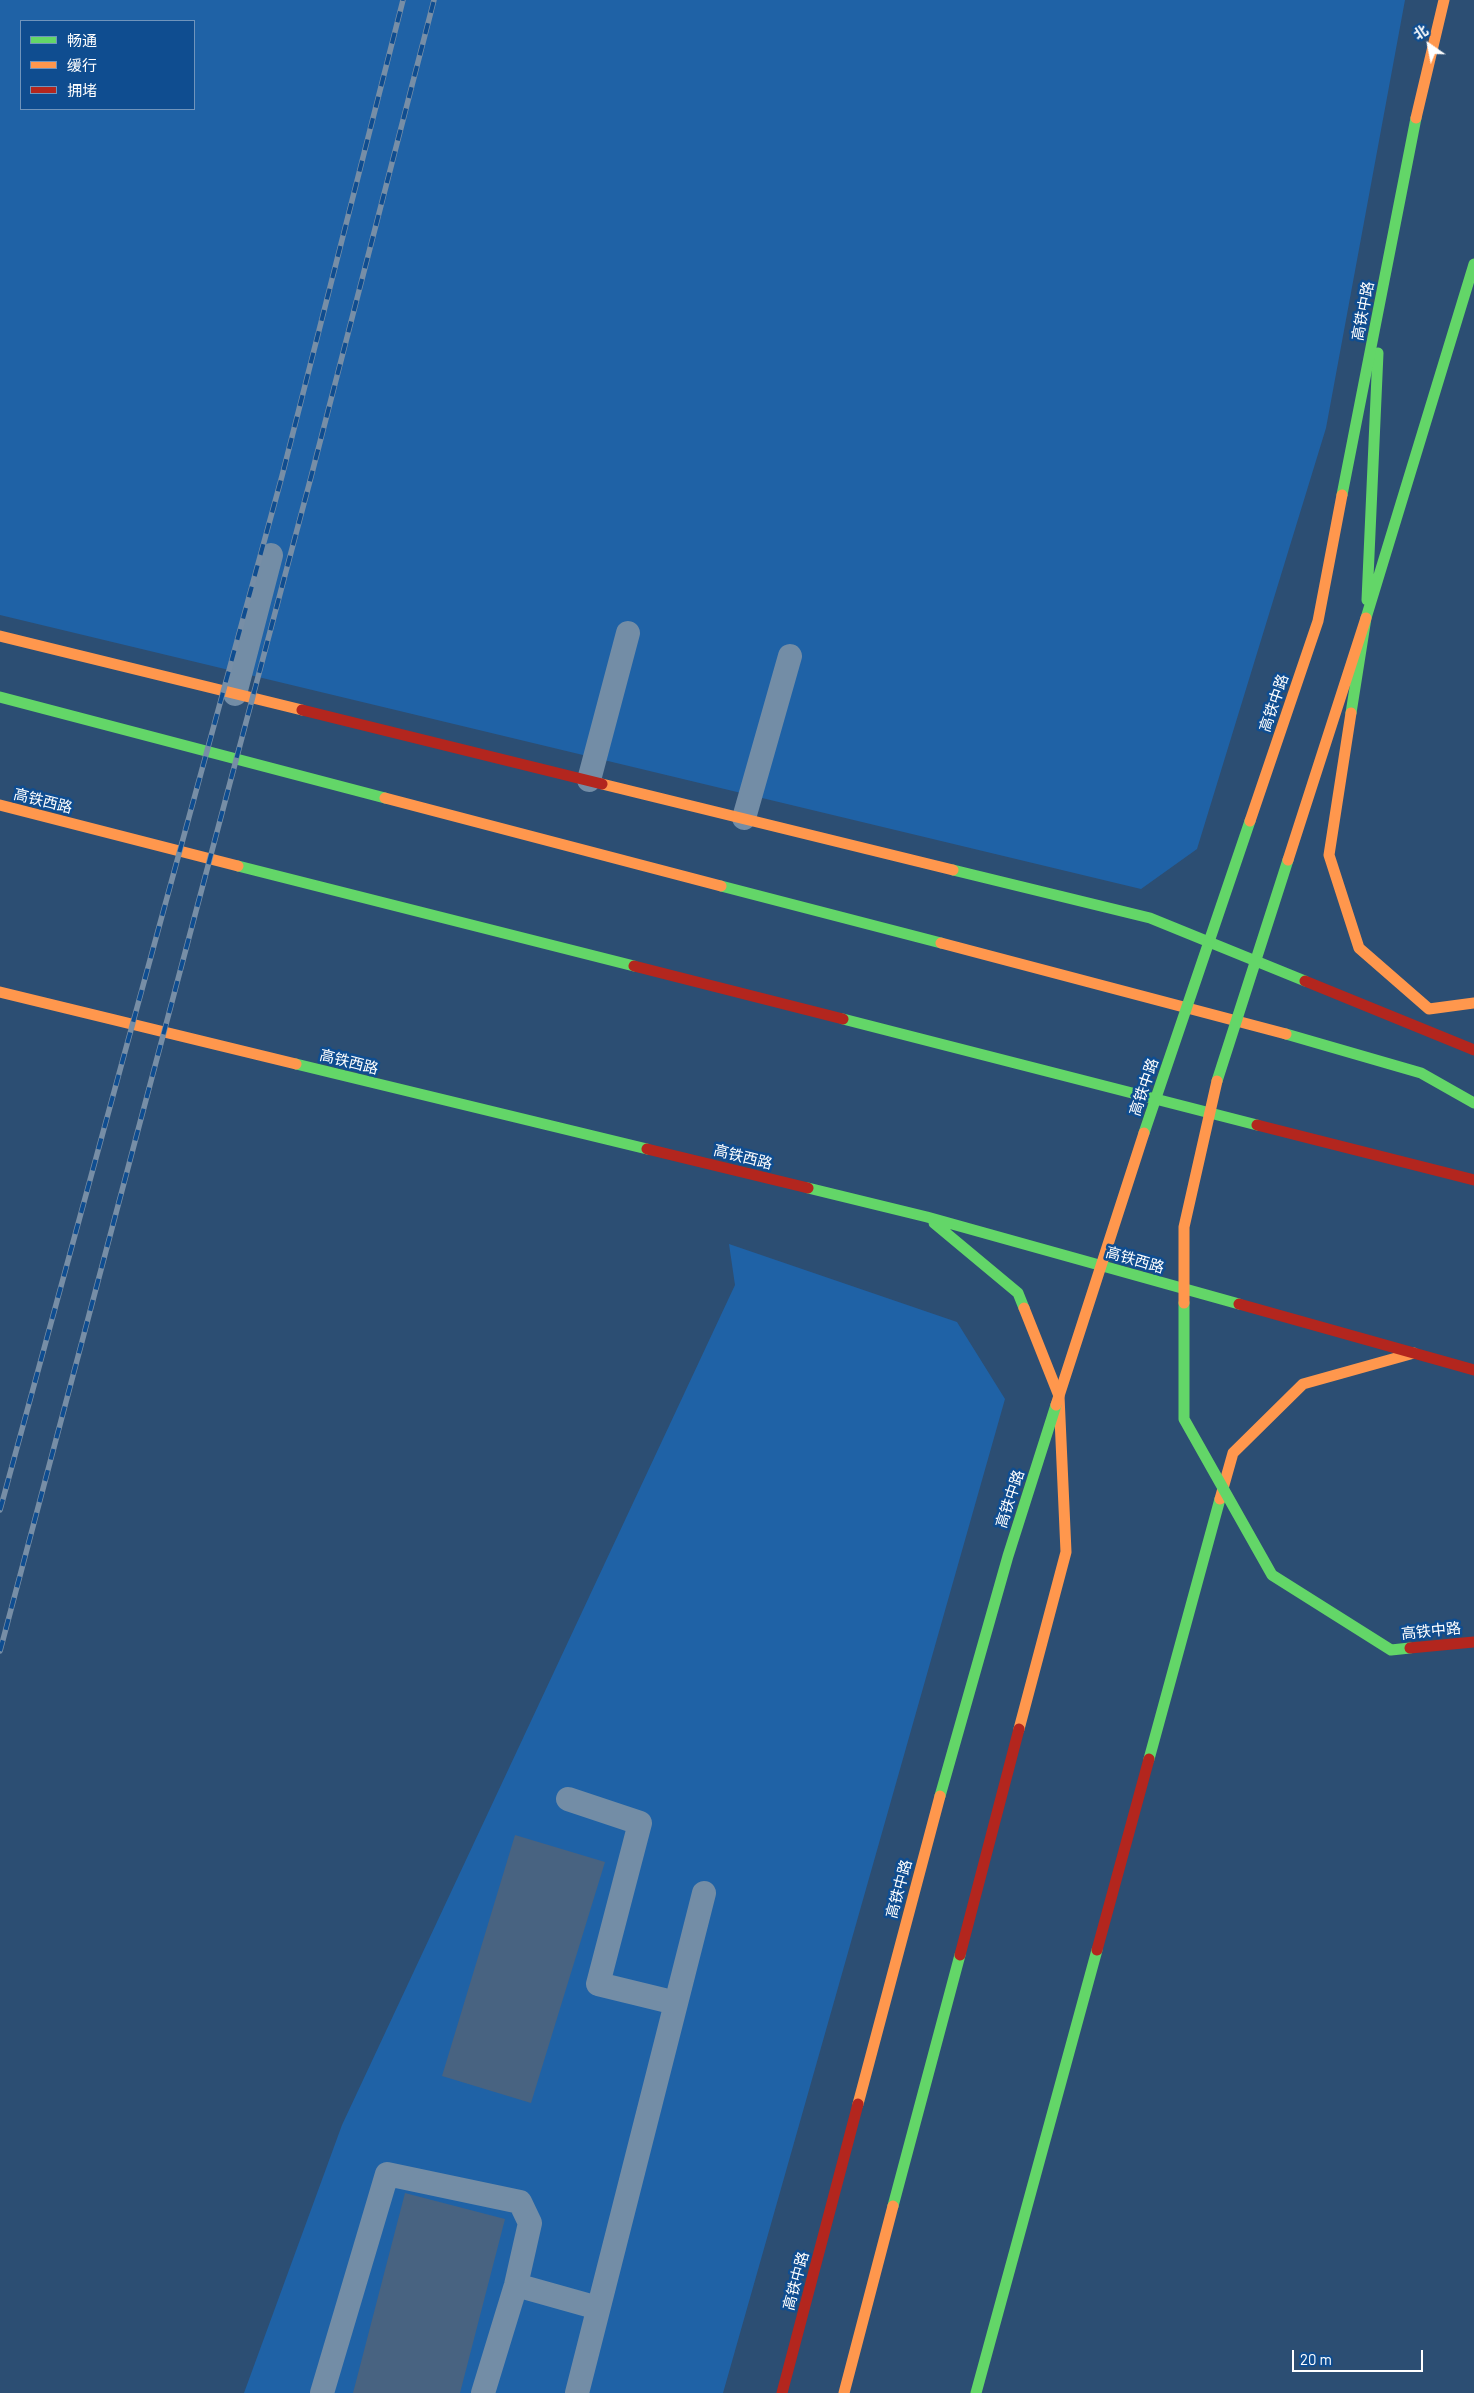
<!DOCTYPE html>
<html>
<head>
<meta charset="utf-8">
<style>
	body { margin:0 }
	#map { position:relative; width:1474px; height:2393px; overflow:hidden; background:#2c4e73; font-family:Barlow,"Noto Sans SC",sans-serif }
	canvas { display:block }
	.legend { position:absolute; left:20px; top:20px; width:175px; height:90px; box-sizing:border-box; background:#0f4d90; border:1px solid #6f94bc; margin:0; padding:6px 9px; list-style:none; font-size:15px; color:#fff }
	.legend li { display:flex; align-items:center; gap:10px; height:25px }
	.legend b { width:25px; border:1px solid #6f94bc }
	.north { position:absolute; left:1404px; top:20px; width:50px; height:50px; -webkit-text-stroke:4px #0f4d90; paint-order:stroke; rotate:327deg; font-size:14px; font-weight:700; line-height:20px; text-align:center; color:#fff }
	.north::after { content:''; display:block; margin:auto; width:18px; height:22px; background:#fff; clip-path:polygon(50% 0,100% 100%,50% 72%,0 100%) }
	.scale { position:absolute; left:1292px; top:2350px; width:131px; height:22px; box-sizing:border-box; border:2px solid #fff; border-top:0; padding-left:6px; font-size:15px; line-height:18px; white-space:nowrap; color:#fff; -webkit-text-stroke:4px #0f4d90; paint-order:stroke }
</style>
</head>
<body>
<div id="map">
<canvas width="1474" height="2393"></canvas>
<ul class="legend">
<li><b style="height:6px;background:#63d668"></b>畅通</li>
<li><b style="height:6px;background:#ff974d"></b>缓行</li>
<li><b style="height:6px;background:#b3261e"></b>拥堵</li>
</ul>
<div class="north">北</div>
<div class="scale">20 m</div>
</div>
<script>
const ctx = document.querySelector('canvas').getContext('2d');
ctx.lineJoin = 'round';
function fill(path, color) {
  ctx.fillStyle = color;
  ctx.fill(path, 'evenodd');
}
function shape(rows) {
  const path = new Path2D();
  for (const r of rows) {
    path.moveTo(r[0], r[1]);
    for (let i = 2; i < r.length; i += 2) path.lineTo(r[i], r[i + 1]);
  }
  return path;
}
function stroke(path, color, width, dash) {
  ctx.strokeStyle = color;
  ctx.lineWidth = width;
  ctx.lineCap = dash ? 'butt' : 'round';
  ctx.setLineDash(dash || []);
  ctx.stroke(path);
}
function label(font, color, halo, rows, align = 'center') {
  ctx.font = font + ' Barlow,"Noto Sans SC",sans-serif';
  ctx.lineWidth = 5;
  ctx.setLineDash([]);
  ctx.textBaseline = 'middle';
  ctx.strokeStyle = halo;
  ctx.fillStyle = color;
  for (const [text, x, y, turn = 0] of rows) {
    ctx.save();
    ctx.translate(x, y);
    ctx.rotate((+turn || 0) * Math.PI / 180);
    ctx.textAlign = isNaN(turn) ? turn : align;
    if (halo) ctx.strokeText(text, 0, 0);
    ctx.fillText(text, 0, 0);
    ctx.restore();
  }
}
fill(shape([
	[0,0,1405,0,1326,428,1197,849,1141,889,0,615],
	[21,21,194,21,194,109,21,109],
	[729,1244,957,1322,1005,1399,723,2393,244,2393,342,2125,735,1285]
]), '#1f62a6');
fill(shape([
	[515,1835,605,1862,531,2103,442,2076],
	[405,2193,505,2219,460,2393,353,2393]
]), '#486381');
stroke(shape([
	[235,694,271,555],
	[589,780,628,633],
	[744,818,790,656],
	[568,1799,640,1823,598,1984,676,2003],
	[516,2285,598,2308],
	[322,2393,387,2174,520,2202,530,2223,516,2285,483,2393],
	[577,2393,704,1893]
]), '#738da6', 24);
stroke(shape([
	[1367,600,1378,353],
	[0,697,385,798],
	[1351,713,1366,618,1474,264],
	[238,866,634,966],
	[953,870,1150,918,1305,981],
	[721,886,941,943],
	[843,1019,1257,1125],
	[1286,1034,1421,1073,1474,1103],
	[296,1064,647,1149],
	[808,1188,927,1217,1239,1304],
	[934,1223,1018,1293,1024,1308],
	[1149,1759,1220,1499],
	[893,2206,960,1955],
	[976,2393,1097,1950]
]), '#63d668', 11);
stroke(shape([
	[0,636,302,710],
	[1351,713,1329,855,1359,948,1429,1009,1474,1003],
	[602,784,953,870],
	[385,798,721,886],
	[0,805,238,866],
	[941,943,1286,1034],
	[0,992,296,1064],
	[1220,1499,1233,1453,1303,1384,1414,1353],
	[1019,1729,1066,1552,1059,1396,1024,1308],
	[844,2393,893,2206]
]), '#ff974d', 11);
stroke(shape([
	[302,710,602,784],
	[634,966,843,1019],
	[1305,981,1474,1050],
	[1257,1125,1474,1180],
	[647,1149,808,1188],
	[1239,1304,1474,1370],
	[1097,1950,1149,1759],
	[960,1955,1019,1729]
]), '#b3261e', 11);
const rail = shape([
	[0,1510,282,476,403,0],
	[0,1651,311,477,434,0]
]);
stroke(rail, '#778ea6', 5.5);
stroke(rail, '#0f4d90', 4, [11]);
stroke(shape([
	[1342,495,1416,118],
	[1217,1081,1288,860],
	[1144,1133,1250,821],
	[1184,1303,1184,1419,1272,1575,1391,1650,1410,1648],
	[940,1796,1008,1556,1056,1405]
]), '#63d668', 11);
stroke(shape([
	[1416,118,1444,0],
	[1250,821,1318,621,1342,495],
	[1288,860,1366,618],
	[1184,1303,1184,1227,1217,1081],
	[1056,1405,1144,1133],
	[858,2104,940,1796]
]), '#ff974d', 11);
stroke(shape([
	[1410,1648,1474,1642],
	[782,2393,858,2104]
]), '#b3261e', 11);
label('15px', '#fff', '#0f4d90', [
	["高铁中路",1363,311,-79],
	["高铁中路",1274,703,-71],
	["高铁西路",43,801,14],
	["高铁西路",349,1062,14],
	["高铁中路",1144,1087,-71],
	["高铁西路",743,1157,14],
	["高铁西路",1135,1260,16],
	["高铁中路",1010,1499,-72],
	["高铁中路",1431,1631,-6],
	["高铁中路",899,1889,-75],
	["高铁中路",796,2281,-75]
]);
</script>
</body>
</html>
